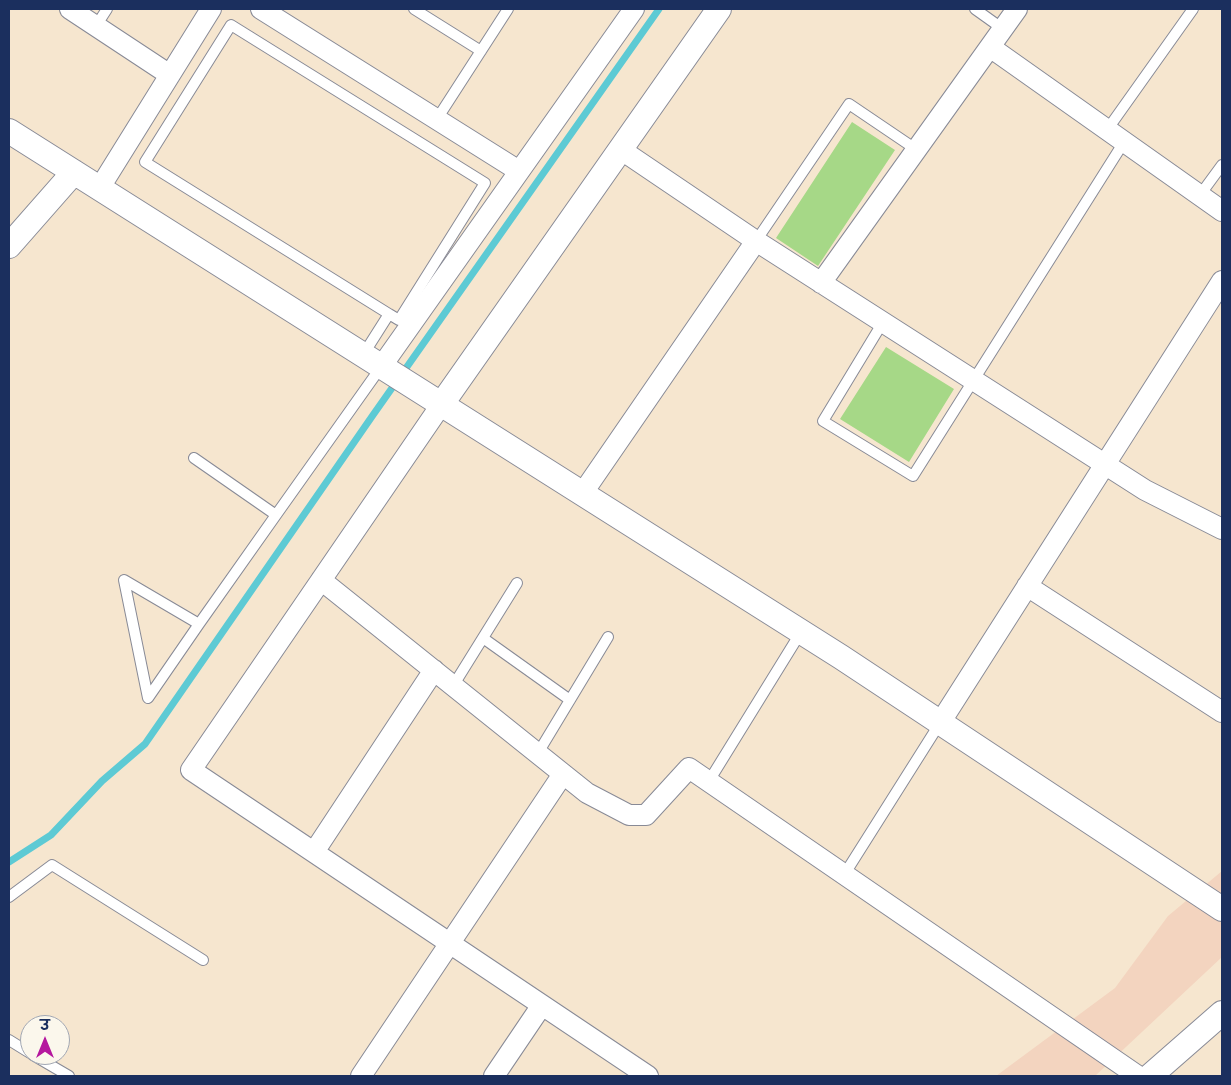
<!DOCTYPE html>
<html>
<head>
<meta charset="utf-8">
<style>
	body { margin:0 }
	#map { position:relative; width:1231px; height:1085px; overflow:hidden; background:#f6e6cf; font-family:Itim,"Playpen Sans Deva",sans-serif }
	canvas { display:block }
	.frame { position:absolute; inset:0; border:10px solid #1b2f5e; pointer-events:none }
	.north { position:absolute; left:20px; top:1015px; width:50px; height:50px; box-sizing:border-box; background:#fbf7ec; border:1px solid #a1a7b3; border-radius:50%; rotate:0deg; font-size:14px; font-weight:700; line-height:20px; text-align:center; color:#1b2f5e }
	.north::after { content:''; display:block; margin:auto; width:18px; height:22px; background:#b5179e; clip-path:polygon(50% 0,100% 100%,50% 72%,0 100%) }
</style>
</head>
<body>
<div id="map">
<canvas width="1231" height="1085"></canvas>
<div class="frame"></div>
<div class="north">उ</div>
</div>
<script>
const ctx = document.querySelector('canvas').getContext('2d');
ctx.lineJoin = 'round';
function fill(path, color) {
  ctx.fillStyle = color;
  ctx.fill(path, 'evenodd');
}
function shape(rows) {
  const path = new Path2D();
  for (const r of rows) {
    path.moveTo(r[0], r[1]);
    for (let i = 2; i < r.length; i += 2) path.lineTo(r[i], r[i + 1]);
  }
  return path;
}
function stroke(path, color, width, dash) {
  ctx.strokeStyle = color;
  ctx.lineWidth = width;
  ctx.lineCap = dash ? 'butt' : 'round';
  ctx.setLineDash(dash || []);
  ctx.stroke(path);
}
fill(shape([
	[1222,871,1222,957,1095,1076,996,1076,1115,988,1168,916]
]), '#f3d4bf');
fill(shape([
	[852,122,895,150,818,266,776,238],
	[886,347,954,389,909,462,840,419]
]), '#a6d887');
stroke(shape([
	[9,862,51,835,102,781,145,744,373,415,659,9]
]), '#5dcad4', 7);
const service = shape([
	[414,9,481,51],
	[975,9,1003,29],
	[96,26,107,9],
	[437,119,508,9],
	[1107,130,1193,9],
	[1200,195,1222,165],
	[756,241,849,104,917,150],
	[883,322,823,421,913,476,1124,142],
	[363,355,389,314,145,162,231,25,485,183,399,320,389,314],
	[194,458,276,515],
	[199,624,124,580,148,698,199,624,276,515,381,367],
	[483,638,570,700],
	[453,686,517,583],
	[538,753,608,637],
	[709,781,801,632],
	[844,875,940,723],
	[9,897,52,865,203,960],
	[9,1040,30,1053],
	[33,1055,69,1076]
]);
const minor = shape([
	[70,9,170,75],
	[261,9,519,171],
	[990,47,1222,211],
	[620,149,756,241,1145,490,1222,529],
	[99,189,211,9],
	[821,283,1017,9],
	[381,367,634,9],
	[441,405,191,770,648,1076],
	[582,494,756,241],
	[321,580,587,793,629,815,646,815,689,768,1138,1076],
	[1027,586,1222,712],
	[940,723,1222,281],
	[314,852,434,670],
	[361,1076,563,774],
	[494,1076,542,1005]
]);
const tertiary = shape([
	[9,131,841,657,1222,909],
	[9,246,74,172],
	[441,405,719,9],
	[1150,1076,1222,1013]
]);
stroke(service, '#888a96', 12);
stroke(minor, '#888a96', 22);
stroke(tertiary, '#888a96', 26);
stroke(service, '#fff', 10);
stroke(minor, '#fff', 20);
stroke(tertiary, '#fff', 24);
</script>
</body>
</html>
